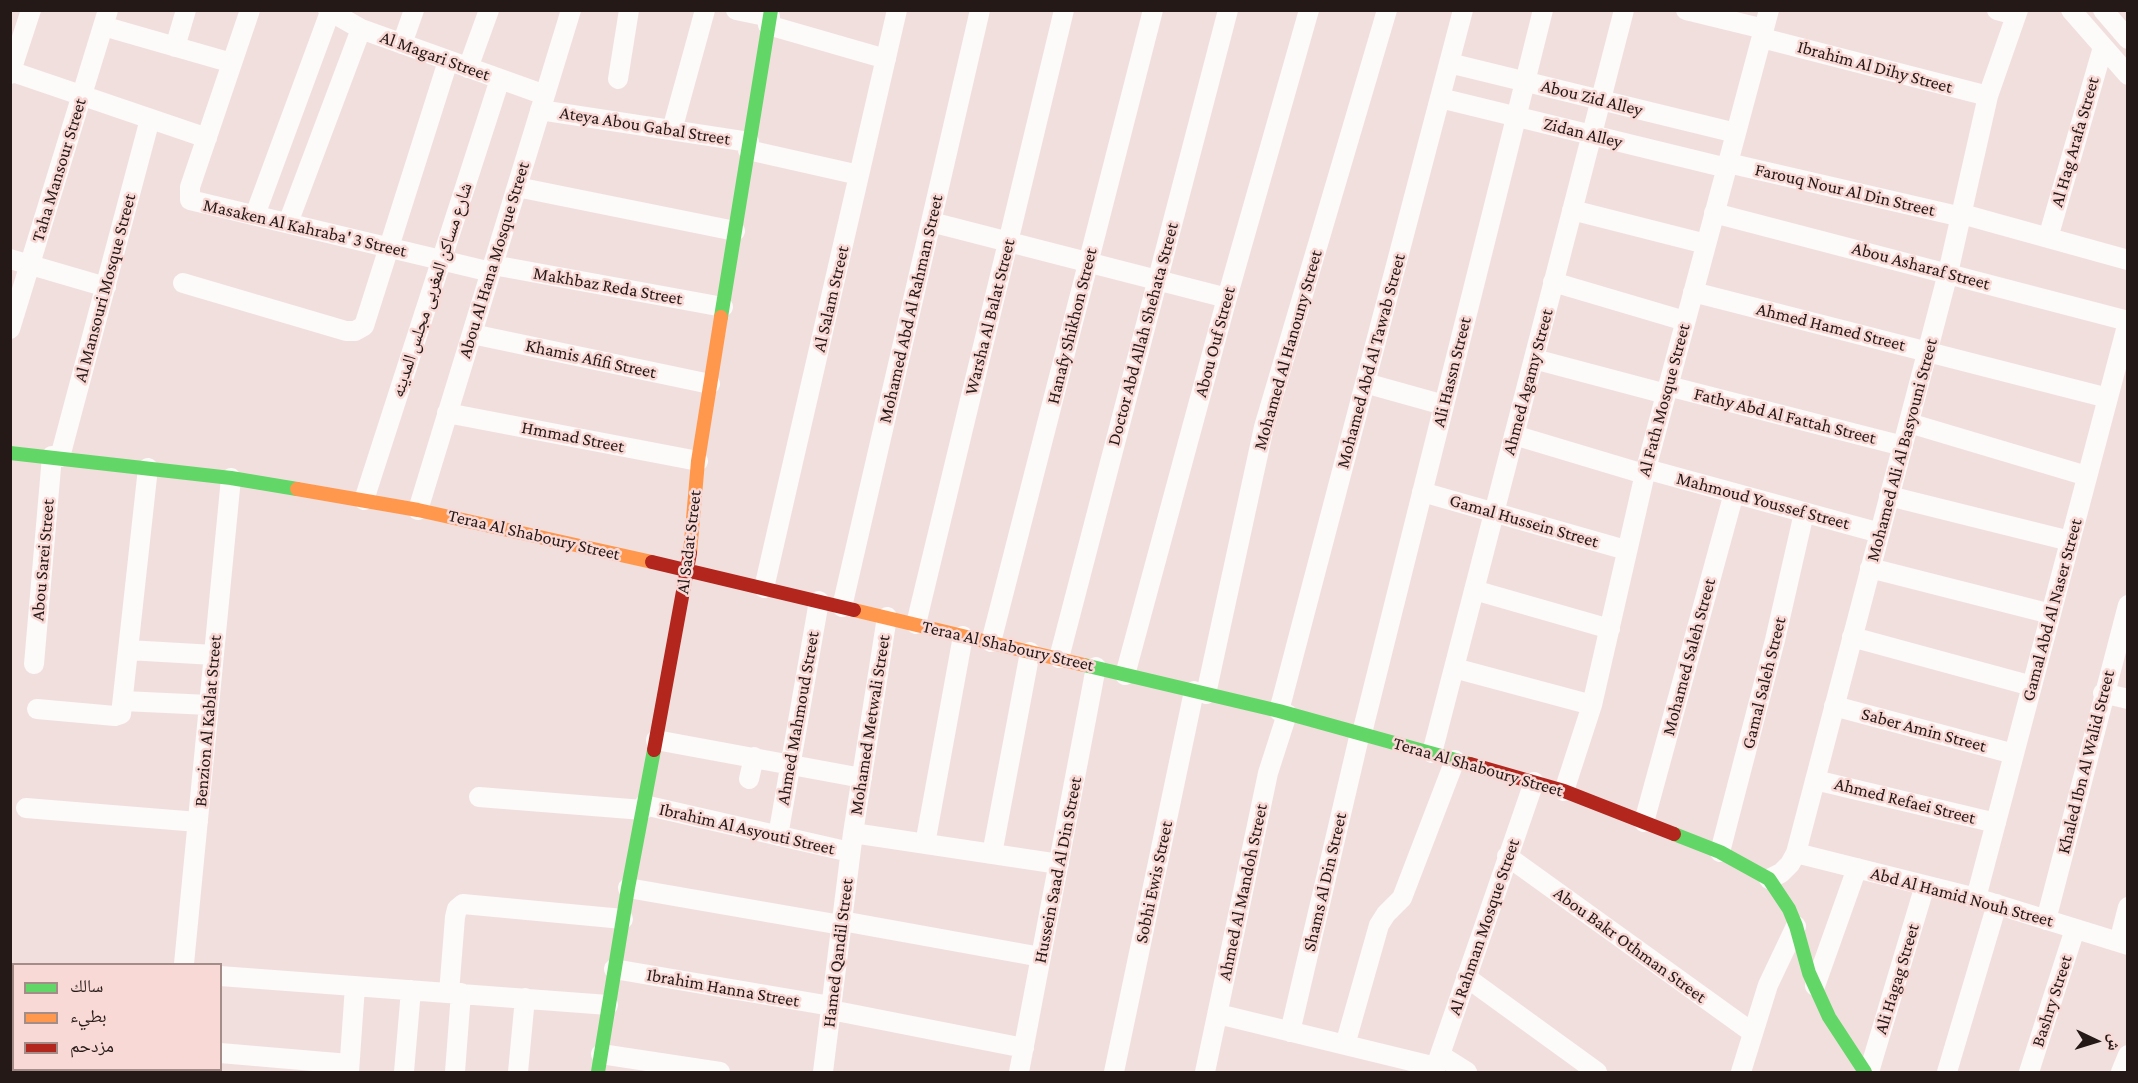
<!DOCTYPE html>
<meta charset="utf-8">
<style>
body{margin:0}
#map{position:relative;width:2138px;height:1083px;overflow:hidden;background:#f1dfdd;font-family:"Crimson Pro","Noto Naskh Arabic",serif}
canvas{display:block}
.frame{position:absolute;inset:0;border:12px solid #241917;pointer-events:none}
.legend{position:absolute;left:12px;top:963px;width:210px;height:108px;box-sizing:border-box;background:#f9d9d5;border:2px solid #a48c89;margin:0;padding:8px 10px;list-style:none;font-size:18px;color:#241917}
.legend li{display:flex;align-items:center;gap:12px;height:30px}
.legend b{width:30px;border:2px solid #a48c89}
.north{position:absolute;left:2066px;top:1011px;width:60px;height:60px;-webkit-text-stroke:4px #f9d9d5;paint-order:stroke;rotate:94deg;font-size:16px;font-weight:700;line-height:24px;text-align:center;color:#241917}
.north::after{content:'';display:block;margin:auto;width:21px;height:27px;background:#241917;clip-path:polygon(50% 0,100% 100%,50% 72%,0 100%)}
</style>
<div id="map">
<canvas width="2138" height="1083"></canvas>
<div class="frame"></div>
<ul class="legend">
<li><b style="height:8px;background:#63d668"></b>سالك</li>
<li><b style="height:8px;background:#ff974d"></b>بطيء</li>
<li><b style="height:8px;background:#b3261e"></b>مزدحم</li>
</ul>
<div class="north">ش</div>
</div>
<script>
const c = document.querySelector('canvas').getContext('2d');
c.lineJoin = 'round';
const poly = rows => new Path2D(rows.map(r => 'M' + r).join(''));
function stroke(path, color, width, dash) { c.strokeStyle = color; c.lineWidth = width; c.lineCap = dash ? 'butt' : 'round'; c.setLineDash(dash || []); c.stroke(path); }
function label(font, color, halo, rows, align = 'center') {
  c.font = font + ' "Crimson Pro","Noto Naskh Arabic",serif'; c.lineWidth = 5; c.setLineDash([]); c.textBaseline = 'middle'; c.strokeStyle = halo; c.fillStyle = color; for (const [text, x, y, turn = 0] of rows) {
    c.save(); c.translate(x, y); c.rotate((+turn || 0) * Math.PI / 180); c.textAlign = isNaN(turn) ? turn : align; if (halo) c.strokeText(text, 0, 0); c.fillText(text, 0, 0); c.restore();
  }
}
stroke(poly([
 [250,10,190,187,190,200,491,272],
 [328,10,361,29,545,95],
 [736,10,770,17],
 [1686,10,1764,29],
 [1997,10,2016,15],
 [2071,10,2128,75],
 [2103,10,2128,39],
 [768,25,886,59],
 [103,26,232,63],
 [1762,38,1988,96],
 [402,44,414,10],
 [175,47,186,10],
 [1449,63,1736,133],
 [468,68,489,10],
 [10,71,207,138],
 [10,74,31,10],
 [618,79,629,10],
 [1440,98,1727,168],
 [540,110,749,142],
 [672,130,705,10],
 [748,150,859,175],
 [1728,163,1962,217],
 [517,187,735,231],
 [1572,210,1706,244],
 [1714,213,2128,321],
 [1962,214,2128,260],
 [255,215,330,12],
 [931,222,1227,298],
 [288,223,361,29],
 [2048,238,2103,47],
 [10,259,106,287],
 [493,265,723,307],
 [1553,282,1685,321],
 [183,283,346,331,355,331,364,326,448,61],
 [1693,292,2108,398],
 [10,329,108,10],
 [472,334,710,384],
 [1534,359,1666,394],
 [1365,383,1444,405],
 [1668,386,1903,446],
 [447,413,698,461],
 [1909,423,2087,476],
 [1514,435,1644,474],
 [60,457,150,119],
 [1646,469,1880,533],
 [1422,492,1626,550],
 [1889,496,2070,541],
 [364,500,500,79],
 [418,510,571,10],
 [1870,568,2051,614],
 [764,588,897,10],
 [1474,590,1610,629],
 [842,607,980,10],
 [916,624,1064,10],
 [1852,637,2032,686],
 [991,642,1153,10],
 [128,650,214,655],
 [1059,658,1228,10],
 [34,664,52,456],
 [1454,668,1592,705],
 [1125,675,1227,298,1309,10],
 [2103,693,2128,699],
 [1206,694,1264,427,1387,10],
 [123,701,209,705],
 [1834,706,2014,754],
 [37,709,115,716,121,714,148,468],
 [1279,711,1463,10],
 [1362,733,1543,10],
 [656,740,862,778],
 [1432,753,1624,10],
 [749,779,754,757],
 [1815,780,1996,823],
 [1564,791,1592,705,1646,469,1769,10],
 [479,797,643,810],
 [644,805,850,852],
 [26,808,198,822],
 [1644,822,1734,493],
 [853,833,1059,864],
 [778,836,819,601],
 [925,844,963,636],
 [1720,852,1775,640,1804,513],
 [1796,853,1976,898,2128,945],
 [992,854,1030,652],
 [1507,856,1753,1033],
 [1769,879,1781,873,1790,864,1796,853,1948,273,1988,96,2018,10],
 [628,888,841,925],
 [1976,898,2128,322],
 [2046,920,2128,605],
 [842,921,1041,957],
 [2119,942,2128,907],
 [184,964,231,478],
 [614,969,831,1006],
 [220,976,608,1005],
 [1466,977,1597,1072],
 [1815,986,1857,868],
 [449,993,455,917,457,909,463,904,623,919],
 [831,1010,1024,1048],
 [1218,1014,1436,1067],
 [1290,1032,1360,733],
 [1345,1045,1379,925,1386,914,1402,898,1455,760],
 [220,1053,349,1064],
 [601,1054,720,1072],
 [1440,1055,1467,1072],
 [174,1072,174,1070],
 [349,1072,355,986],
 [404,1072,411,990],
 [455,1072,461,993],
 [518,1072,525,998],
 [823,1072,853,833,887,617],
 [1019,1072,1096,667],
 [1114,1072,1194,691],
 [1205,1072,1268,773,1287,714],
 [1434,1072,1534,782],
 [1741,1072,1768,985,1796,926],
 [1869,1072,1925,885],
 [1947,1072,1997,904],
 [2029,1072,2075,929],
 [2121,1072,2128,1055]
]), '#fdfafa', 20);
stroke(poly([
 [721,317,771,10],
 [10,453,231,478,297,489],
 [1084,665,1279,711,1470,764],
 [1674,834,1720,852,1769,879,1789,909,1796,926,1809,973,1829,1017,1865,1072],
 [598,1072,628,888,654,750]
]), '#63d668', 14);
stroke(poly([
 [297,489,418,510,652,562],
 [690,553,698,461,721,317],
 [854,610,1084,665]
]), '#ff974d', 14);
stroke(poly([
 [652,562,854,610],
 [654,750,690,553],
 [1470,764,1564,791,1674,834]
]), '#b3261e', 14);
label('18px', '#241917', '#f9d9d5', [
 ["Al Magari Street",435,56,20],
 ["Ibrahim Al Dihy Street",1875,67,15],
 ["Abou Zid Alley",1592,98,14],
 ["Ateya Abou Gabal Street",645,126,9],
 ["Zidan Alley",1583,133,14],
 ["Al Hag Arafa Street",2075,142,-74],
 ["Taha Mansour Street",59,170,-73],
 ["Farouq Nour Al Din Street",1845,190,13],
 ["Masaken Al Kahraba' 3 Street",305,228,13],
 ["Abou Al Hana Mosque Street",494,260,-73],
 ["Abou Asharaf Street",1921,266,15],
 ["Makhbaz Reda Street",608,286,10],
 ["Al Mansouri Mosque Street",105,288,-75],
 ["شارع مساكن المغربى مجلس المدينه",432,290,-72],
 ["Al Salam Street",831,299,-77],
 ["Mohamed Abd Al Rahman Street",911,309,-77],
 ["Warsha Al Balat Street",990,317,-76],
 ["Hanafy Shikhon Street",1072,326,-76],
 ["Ahmed Hamed Street",1831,327,14],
 ["Doctor Abd Allah Shehata Street",1143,334,-75],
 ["Abou Ouf Street",1215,342,-75],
 ["Mohamed Al Hanouny Street",1288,350,-74],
 ["Khamis Afifi Street",591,359,12],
 ["Mohamed Abd Al Tawab Street",1371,361,-75],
 ["Ali Hassn Street",1452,372,-76],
 ["Ahmed Agamy Street",1528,382,-75],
 ["Al Fath Mosque Street",1664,400,-75],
 ["Fathy Abd Al Fattah Street",1785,416,14],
 ["Hmmad Street",573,437,11],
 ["Mohamed Ali Al Basyouni Street",1902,450,-75],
 ["Mahmoud Youssef Street",1763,501,15],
 ["Gamal Hussein Street",1524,521,16],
 ["Teraa Al Shaboury Street",534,535,13],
 ["Al Sadat Street",689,542,-83],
 ["Abou Sarei Street",43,560,-85],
 ["Gamal Abd Al Naser Street",2052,610,-75],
 ["Teraa Al Shaboury Street",1008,646,13],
 ["Mohamed Saleh Street",1689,657,-75],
 ["Gamal Saleh Street",1764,683,-76],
 ["Ahmed Mahmoud Street",798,718,-80],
 ["Benzion Al Kablat Street",208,721,-85],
 ["Mohamed Metwali Street",870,725,-81],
 ["Saber Amin Street",1924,730,15],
 ["Khaled Ibn Al Walid Street",2086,762,-76],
 ["Teraa Al Shaboury Street",1478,767,16],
 ["Ahmed Refaei Street",1905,801,14],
 ["Ibrahim Al Asyouti Street",747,829,13],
 ["Hussein Saad Al Din Street",1058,870,-79],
 ["Sobhi Ewis Street",1154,882,-78],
 ["Shams Al Din Street",1325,882,-77],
 ["Ahmed Al Mandoh Street",1243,892,-78],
 ["Abd Al Hamid Nouh Street",1962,897,15],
 ["Al Rahman Mosque Street",1484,927,-71],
 ["Abou Bakr Othman Street",1630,945,36],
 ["Hamed Qandil Street",838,953,-83],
 ["Ali Hagag Street",1897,979,-73],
 ["Ibrahim Hanna Street",723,988,10],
 ["Bashry Street",2052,1001,-72]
]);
</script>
